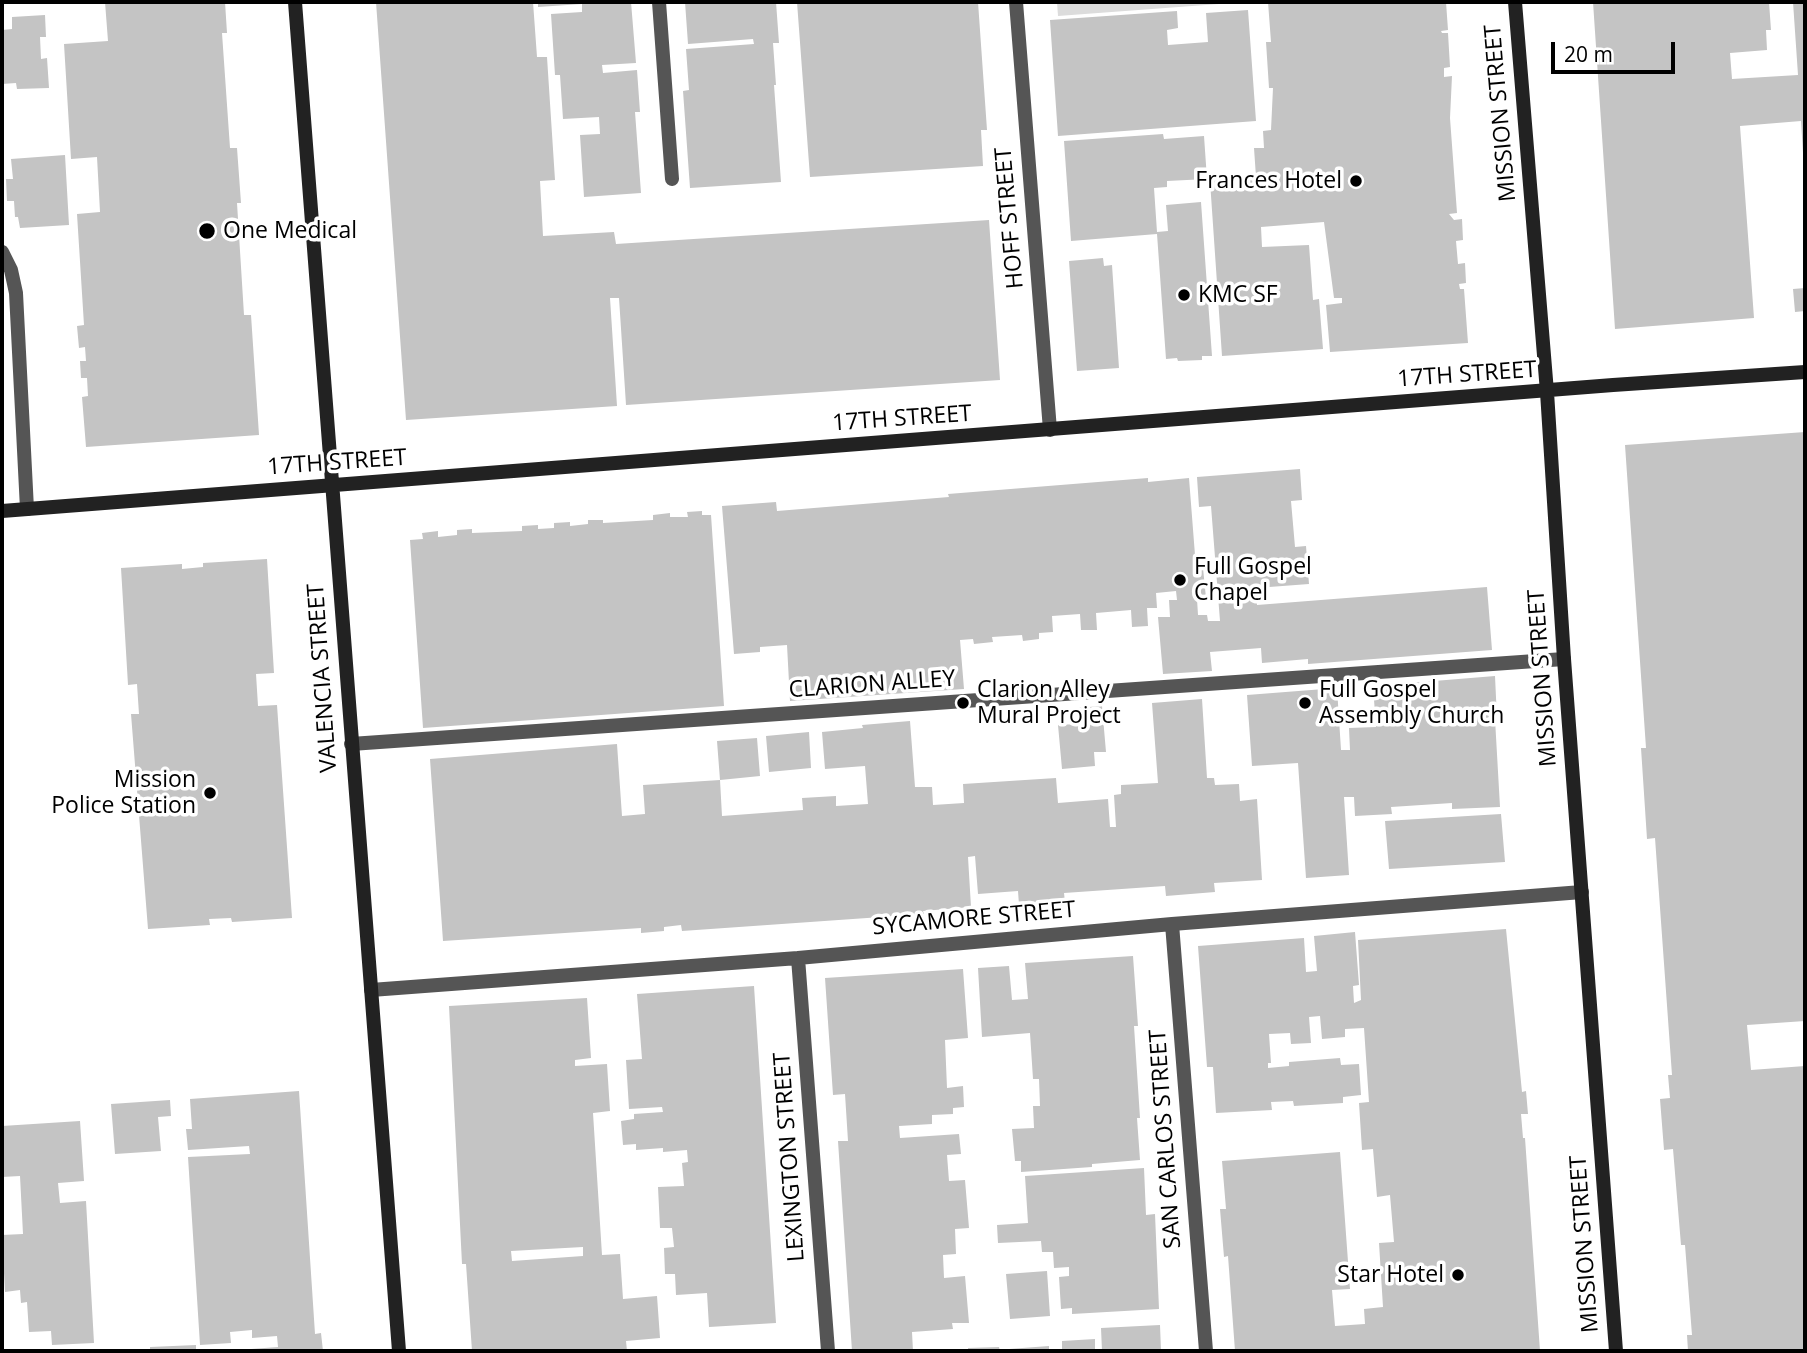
<!DOCTYPE html>
<style>
body{margin:0}
#map{position:relative;width:1807px;height:1353px;overflow:hidden;background:#fff;font-family:"Open Sans",sans-serif}
canvas{display:block}
.frame{position:absolute;inset:0;border:4px solid #000;pointer-events:none}
.scale{position:absolute;left:1551px;top:42px;width:124px;height:32px;box-sizing:border-box;border:4px solid #000;border-top:0;padding-left:9px;font-size:21px;line-height:24px;white-space:nowrap;color:#000;-webkit-text-stroke:5px #fff;paint-order:stroke}
</style>
<div id="map">
<canvas width="1807" height="1353"></canvas>
<div class="frame"></div>
<div class="scale">20 m</div>
</div>
<script>
const c = document.querySelector('canvas').getContext('2d');
c.lineJoin = 'round';
function fill(path, color) { c.fillStyle = color; c.fill(path, 'evenodd'); }
const poly = rows => new Path2D(rows.map(r => 'M' + r).join(''));
function stroke(path, color, width, dash) { c.strokeStyle = color; c.lineWidth = width; c.lineCap = dash ? 'butt' : 'round'; c.setLineDash(dash || []); c.stroke(path); }
function label(font, color, halo, rows, align = 'center') {
  c.font = font + ' "Open Sans",sans-serif'; c.lineWidth = 7; c.setLineDash([]); c.textBaseline = 'middle'; c.strokeStyle = halo; c.fillStyle = color; for (const [text, x, y, turn = 0] of rows) {
    c.save(); c.translate(x, y); c.rotate((+turn || 0) * Math.PI / 180); c.textAlign = isNaN(turn) ? turn : align; if (halo) c.strokeText(text, 0, 0); c.fillText(text, 0, 0); c.restore();
  }
}
fill(poly([
 [1057,2,1219,2,1219,4,1058,16]
]), '#dcdcdc');
fill(poly([
 [105,2,225,2,227,33,222,33,230,148,237,148,241,203,237,203,244,315,251,315,259,435,86,447,82,397,88,396,87,378,81,378,80,361,86,361,85,347,79,348,77,326,84,325,77,214,100,212,97,157,71,159,64,44,108,41],
 [376,2,533,2,537,57,547,57,555,180,540,181,543,236,614,232,616,244,989,220,1000,380,626,405,619,298,610,298,617,406,406,420],
 [538,2,631,2,636,63,602,65,603,73,637,70,640,112,635,112,641,193,584,197,580,135,600,134,599,117,563,119,560,75,555,75,551,14,582,12,582,4,538,7],
 [685,2,776,2,779,43,773,43,776,85,774,85,781,182,690,188,683,91,689,90,686,49,754,44,753,39,688,44],
 [797,2,978,2,987,130,981,130,983,166,810,177],
 [1268,2,1446,2,1448,30,1441,31,1442,33,1448,33,1450,67,1444,68,1444,77,1452,76,1450,118,1457,213,1449,214,1454,220,1462,219,1463,240,1456,241,1458,264,1465,263,1466,283,1459,284,1460,289,1464,289,1468,343,1330,352,1326,305,1342,303,1342,298,1334,298,1324,222,1261,227,1262,247,1309,245,1313,300,1319,299,1323,349,1222,356,1210,181,1256,177,1254,148,1264,148,1263,131,1271,130,1273,88,1269,88,1266,42,1271,42],
 [1593,2,1769,2,1771,30,1766,30,1767,50,1730,53,1732,79,1798,75,1793,2,1805,2,1805,153,1803,153,1801,121,1740,126,1754,318,1615,329],
 [1248,10,1256,121,1058,136,1050,20,1177,11,1178,28,1167,30,1168,45,1208,42,1206,13],
 [45,15,46,37,40,37,41,59,47,58,49,88,17,89,16,83,2,84,2,30,12,29,12,17],
 [1163,134,1164,139,1204,136,1207,179,1167,181,1167,187,1154,188,1157,232,1168,231,1166,205,1201,202,1212,356,1202,356,1202,360,1178,361,1177,358,1166,359,1157,234,1071,241,1064,141],
 [65,155,69,225,20,228,18,217,15,217,14,201,7,201,6,179,13,179,11,159],
 [1103,258,1104,266,1112,265,1119,368,1077,371,1069,261],
 [1805,288,1805,311,1795,312,1793,289],
 [1805,432,1805,1021,1747,1025,1751,1070,1805,1066,1805,1351,1688,1351,1687,1335,1692,1335,1685,1245,1681,1245,1673,1149,1664,1150,1660,1099,1670,1098,1668,1075,1672,1075,1655,838,1647,839,1641,748,1646,748,1625,445],
 [1300,469,1302,500,1291,501,1295,547,1306,546,1309,584,1256,588,1257,605,1487,587,1492,650,1308,664,1308,659,1262,663,1261,648,1210,652,1212,671,1163,674,1158,617,1170,617,1169,600,1177,600,1176,591,1156,593,1157,608,1147,608,1148,626,1132,627,1131,610,1096,613,1097,630,1081,630,1080,614,1052,616,1053,632,1039,633,1039,639,1023,641,1022,635,992,637,993,642,974,644,973,639,960,640,964,689,790,701,787,645,760,647,760,652,734,654,722,506,776,502,777,511,949,497,948,494,1148,478,1148,482,1189,478,1196,568,1203,568,1206,598,1197,599,1198,615,1207,615,1208,621,1220,621,1211,506,1199,507,1197,477],
 [702,511,702,515,711,515,724,706,423,728,410,540,423,539,422,533,438,531,438,537,457,535,457,530,472,529,472,533,522,531,522,526,538,525,538,529,554,528,554,523,570,522,570,526,588,524,588,520,603,520,603,523,653,520,653,515,670,513,670,517,688,517,687,512],
 [267,559,274,673,256,674,258,706,277,705,292,918,232,922,231,918,209,919,210,925,148,929,131,714,139,714,137,684,128,685,121,568,182,564,182,569,203,567,203,563],
 [1495,676,1497,719,1495,719,1500,807,1452,809,1452,803,1391,807,1392,814,1355,816,1354,797,1344,797,1349,875,1306,878,1298,763,1252,766,1247,695,1337,688,1341,750,1350,750,1349,728,1376,727,1373,686],
 [1202,699,1207,778,1214,778,1215,785,1239,784,1240,801,1257,799,1262,880,1214,883,1215,892,1166,896,1165,886,1064,893,1065,902,1019,905,1018,891,978,894,975,856,968,857,971,907,923,911,924,914,682,931,681,925,664,927,664,931,641,933,641,928,443,941,430,759,617,744,622,816,645,814,643,785,720,780,722,816,803,810,802,798,836,796,836,806,868,804,865,766,825,769,822,732,863,728,862,725,910,721,915,787,932,787,933,805,964,803,963,784,1056,778,1058,803,1108,799,1110,827,1116,827,1114,795,1121,794,1121,785,1158,783,1152,703],
 [1102,706,1106,752,1094,752,1095,766,1062,769,1058,725,1077,724,1076,708],
 [809,732,811,768,769,772,766,736],
 [757,738,760,776,720,780,717,741],
 [1501,814,1505,862,1389,869,1385,821],
 [1506,929,1522,1092,1526,1091,1528,1114,1521,1114,1523,1138,1525,1138,1540,1351,1235,1351,1228,1256,1224,1257,1220,1209,1226,1209,1222,1161,1340,1152,1350,1289,1332,1290,1335,1326,1365,1324,1364,1309,1383,1307,1379,1243,1394,1242,1390,1195,1377,1197,1373,1149,1362,1150,1359,1103,1369,1102,1364,1028,1345,1029,1345,1037,1322,1039,1320,1016,1309,1017,1311,1043,1291,1044,1290,1033,1269,1034,1271,1063,1268,1063,1268,1068,1289,1066,1289,1062,1340,1058,1341,1065,1359,1064,1361,1095,1343,1097,1343,1103,1294,1106,1293,1101,1271,1102,1272,1110,1216,1113,1213,1067,1207,1067,1198,946,1304,938,1306,972,1317,971,1314,936,1355,932,1359,985,1353,986,1354,1003,1361,1000,1358,940],
 [1133,956,1138,1026,1134,1026,1140,1118,1137,1118,1140,1160,1092,1164,1092,1167,1021,1172,1021,1161,1015,1161,1012,1129,1034,1128,1033,1106,1040,1106,1039,1079,1033,1079,1030,1033,982,1037,978,968,1009,966,1012,1000,1028,999,1025,963],
 [963,969,968,1038,945,1040,947,1088,963,1086,964,1107,953,1108,953,1114,932,1115,932,1124,899,1126,900,1138,959,1134,961,1154,947,1155,949,1181,965,1180,969,1228,955,1229,956,1254,943,1255,944,1278,965,1276,969,1323,952,1323,953,1329,912,1332,913,1351,852,1351,838,1141,848,1141,845,1094,833,1095,825,978],
 [754,986,776,1323,709,1327,707,1293,676,1295,675,1274,665,1274,664,1248,674,1247,672,1228,660,1228,658,1187,684,1186,682,1163,688,1162,687,1150,663,1152,663,1148,636,1150,636,1144,623,1145,621,1121,634,1119,634,1114,663,1112,662,1107,629,1109,626,1060,642,1059,637,994],
 [587,998,591,1058,575,1060,575,1066,607,1064,610,1111,593,1113,602,1255,620,1254,623,1299,657,1296,660,1338,626,1341,627,1351,472,1351,466,1264,462,1264,449,1006],
 [583,1247,583,1256,512,1261,511,1251],
 [299,1091,315,1334,321,1333,323,1351,251,1351,251,1349,278,1347,277,1336,252,1338,252,1330,230,1332,231,1343,200,1345,188,1157,250,1154,249,1146,188,1150,186,1129,192,1129,190,1099],
 [170,1100,171,1116,158,1117,161,1151,115,1154,111,1104],
 [80,1121,84,1181,58,1183,60,1203,86,1201,94,1343,52,1345,51,1331,29,1332,27,1302,21,1303,20,1290,5,1292,2,1235,23,1234,20,1176,2,1177,2,1126],
 [1144,1168,1146,1215,1155,1214,1159,1309,1072,1314,1072,1308,1061,1309,1059,1277,1069,1276,1069,1267,1054,1268,1053,1252,1042,1252,1041,1241,998,1243,997,1225,1028,1223,1025,1176],
 [1047,1271,1050,1316,1010,1319,1006,1274],
 [1160,1325,1161,1351,1102,1351,1101,1328],
 [1095,1339,1095,1351,1062,1351,1062,1341],
 [196,1345,196,1351,150,1351,150,1347],
 [1049,1346,1049,1351,1009,1351,1009,1349],
 [999,1347,1000,1351,968,1351,968,1348]
]), '#c4c4c4');
stroke(poly([
 [659,2,672,179],
 [2,252,11,270,16,293,27,509],
 [351,744,1564,659]
]), '#555', 14);
stroke(poly([
 [1016,2,1050,430],
 [1172,924,1206,1351],
 [798,958,828,1351],
 [371,990,798,958,1172,924,1582,892]
]), '#555', 14);
stroke(poly([
 [295,2,399,1351],
 [1515,2,1547,392,1564,659,1616,1351],
 [2,511,1613,385,1805,372]
]), '#222', 14);
for (const [x, y, r, color] of [
 [1356,181,7,"#000"],
 [207,231,9,"#000"],
 [1184,295,7,"#000"],
 [1180,580,7,"#000"],
 [963,703,7,"#000"],
 [1305,703,7,"#000"],
 [210,793,7,"#000"],
 [1458,1275,7,"#000"]
]) { const dot = new Path2D(); dot.arc(x, y, r, 0, 2 * Math.PI); c.fillStyle = color; c.fill(dot); stroke(dot, '#fff', 2.5); }
label('23px', '#000', '#fff', [
 ["MISSION STREET",1501,113,-95],
 ["HOFF STREET",1010,218,-95],
 ["17TH STREET",1467,375,-4],
 ["17TH STREET",902,419,-4],
 ["17TH STREET",337,463,-4],
 ["VALENCIA STREET",323,678,-94],
 ["MISSION STREET",1543,678,-94],
 ["CLARION ALLEY",872,685,-4],
 ["SYCAMORE STREET",974,919,-5],
 ["SAN CARLOS STREET",1166,1139,-94],
 ["LEXINGTON STREET",790,1157,-94],
 ["MISSION STREET",1585,1244,-94]
]);
label('23px', '#000', '#fff', [
 ["Frances Hotel",1342,181,"right"],
 ["One Medical",223,231],
 ["KMC SF",1198,295],
 ["Full Gospel",1194,567],
 ["Chapel",1194,593],
 ["Clarion Alley",977,690],
 ["Mural Project",977,716],
 ["Full Gospel",1319,690],
 ["Assembly Church",1319,716],
 ["Mission",196,780,"right"],
 ["Police Station",196,806,"right"],
 ["Star Hotel",1444,1275,"right"]
], 'left');
</script>
